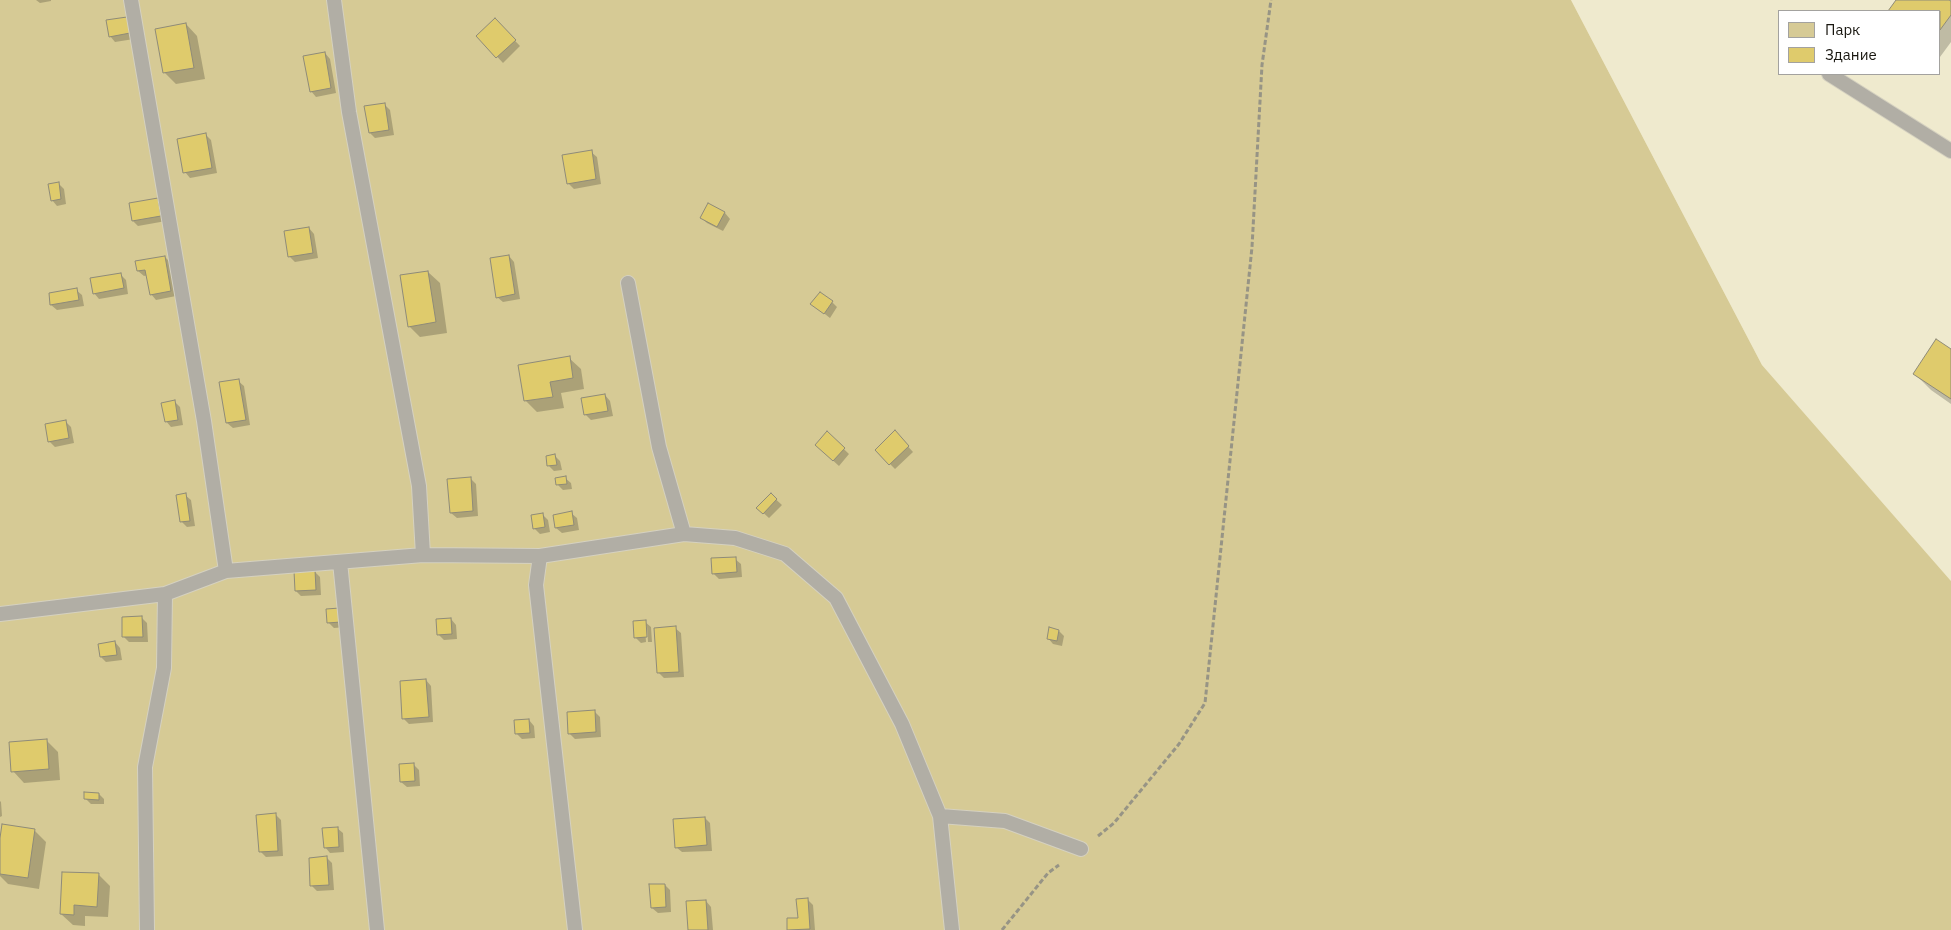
<!DOCTYPE html>
<meta charset="utf-8">
<style>
body{margin:0}
#map{position:relative;width:1951px;height:930px;overflow:hidden;background:#f9f5e1;font-family:"IBM Plex Sans",sans-serif}
canvas{display:block}
.legend{position:absolute;left:1778px;top:10px;width:162px;height:65px;box-sizing:border-box;background:#fff;border:1px solid #a3a29f;margin:0;padding:6px 9px;list-style:none;font-size:15px;color:#191710}
.legend li{display:flex;align-items:center;gap:10px;height:25px}
.legend b{width:25px;border:1px solid #a3a29f}
</style>
<div id="map">
<canvas width="1951" height="930"></canvas>
<ul class="legend">
<li><b style="height:14px;background:#d6ca95"></b>Парк</li>
<li><b style="height:14px;background:#dfcb6c"></b>Здание</li>
</ul>
</div>
<script>
const c = document.querySelector('canvas').getContext('2d');
c.lineJoin = 'round';
function fill(path, color) { c.fillStyle = color; c.fill(path, 'evenodd'); }
const poly = rows => new Path2D(rows.map(r => 'M' + r).join(''));
function stroke(path, color, width, dash) { c.strokeStyle = color; c.lineWidth = width; c.lineCap = dash ? 'butt' : 'round'; c.setLineDash(dash || []); c.stroke(path); }
fill(poly([
 [1571,0,1951,0,1951,581,1762,365],
 [1780,11,1940,11,1940,74,1780,74]
]), '#efeace');
fill(poly([
 [0,0,1571,0,1762,365,1951,581,1951,930,0,930]
]), '#d6ca95');
fill(poly([
 [36,0,51,0,51,1,40,3],
 [1898,0,1947,0,1951,3,1951,42,1940,57,1940,11,1890,11],
 [126,18,134,39,115,42,110,36],
 [495,20,520,46,503,63,478,36],
 [186,24,197,36,205,79,176,84,164,72],
 [325,53,330,59,336,93,316,97,311,91],
 [384,104,390,110,394,135,375,138,370,133],
 [206,135,211,140,217,173,190,178,185,172],
 [591,152,597,157,601,184,574,189,568,183],
 [58,183,64,189,66,204,57,206,52,200],
 [158,199,163,205,166,221,138,226,133,221],
 [708,205,725,213,730,219,723,231,707,223,702,218],
 [309,228,314,234,318,258,295,262,290,257,285,232],
 [509,256,514,262,520,299,503,302,497,297],
 [165,257,170,262,176,296,156,300,151,294,148,275,144,276,138,271],
 [428,272,440,283,447,333,420,337,409,326],
 [120,274,126,280,128,294,99,299,94,293],
 [76,290,82,295,84,306,57,310,51,305],
 [832,302,837,307,830,318,812,304],
 [1951,351,1951,404,1931,390,1915,374],
 [569,358,581,369,584,389,561,393,564,408,537,412,525,400],
 [238,381,244,386,250,425,233,428,227,423],
 [605,395,610,401,613,416,591,420,585,414],
 [175,402,180,407,183,425,171,427,166,421],
 [65,421,71,427,74,443,55,447,49,441],
 [895,432,913,452,895,469,876,450],
 [827,433,849,454,839,466,816,445],
 [555,456,560,461,562,470,554,471,549,466],
 [470,478,476,484,478,516,457,518,451,513],
 [565,478,571,483,572,489,563,490,558,485],
 [185,495,191,500,195,526,187,527,182,522],
 [771,495,782,505,769,518,758,508],
 [571,513,577,518,579,530,562,533,556,528],
 [543,515,548,520,550,532,540,534,534,528],
 [735,559,741,564,742,577,719,579,713,573],
 [314,571,320,577,321,595,301,596,296,591],
 [327,610,346,627,334,628,328,622],
 [142,618,147,623,148,642,129,642,124,637],
 [451,619,456,625,457,639,444,640,438,634],
 [645,622,651,627,652,642,648,642,647,626,645,626,646,642,641,643,635,637],
 [675,628,681,633,684,677,664,678,658,672],
 [1059,631,1064,636,1062,646,1053,644,1048,638],
 [115,642,120,648,122,660,106,662,101,657],
 [426,680,431,686,433,722,409,724,404,719],
 [594,711,600,717,601,737,575,739,569,733],
 [529,720,534,726,535,738,522,739,516,733],
 [47,741,58,752,60,780,24,783,13,771],
 [413,764,419,770,420,786,407,787,401,782],
 [99,794,104,799,104,804,91,804,85,798],
 [0,801,1,802,2,816,0,817],
 [276,815,281,820,283,856,266,857,260,851],
 [705,818,710,823,712,851,682,852,676,847],
 [337,828,343,833,344,852,330,853,325,847],
 [35,831,46,842,39,889,8,884,0,876,0,846],
 [327,858,332,863,334,890,317,891,312,886],
 [99,875,110,886,108,917,85,916,85,926,73,925,61,914],
 [665,885,670,890,671,912,658,913,652,908],
 [808,900,813,905,815,930,789,930,799,919],
 [706,901,711,907,713,930,689,930]
]), '#0003');
const building = poly([
 [1896,0,1949,0,1951,1,1951,15,1940,30,1940,11,1888,11,1896,0],
 [127,17,130,33,109,37,106,20,127,17],
 [495,18,516,40,496,58,476,36,495,18],
 [186,23,194,68,163,73,155,29,186,23],
 [325,52,331,88,310,92,303,56,325,52],
 [385,103,389,130,369,133,364,106,385,103],
 [206,133,212,168,183,173,177,139,206,133],
 [592,150,596,179,567,184,562,155,592,150],
 [59,182,61,199,51,201,48,184,59,182],
 [158,198,161,216,132,221,129,203,158,198],
 [708,203,725,212,717,227,700,218,708,203],
 [309,227,313,253,288,257,284,231,309,227],
 [509,255,515,294,496,298,490,258,509,255],
 [165,256,171,291,150,295,145,270,137,271,135,261,165,256],
 [428,271,436,322,408,327,400,275,428,271],
 [121,273,124,288,93,294,90,278,121,273],
 [77,288,79,300,50,305,49,293,77,288],
 [820,292,833,301,824,314,810,304,820,292],
 [1936,339,1951,349,1951,399,1913,374,1936,339],
 [570,356,573,378,550,382,553,397,524,401,518,365,570,356],
 [239,379,246,420,226,423,219,382,239,379],
 [605,394,608,411,584,415,581,398,605,394],
 [175,400,178,420,165,422,161,403,175,400],
 [66,420,69,438,48,442,45,424,66,420],
 [895,430,909,446,889,465,875,450,895,430],
 [827,431,845,448,833,461,815,445,827,431],
 [555,454,557,465,547,466,546,456,555,454],
 [566,476,567,484,556,485,555,478,566,476],
 [471,477,473,511,450,513,447,479,471,477],
 [186,493,190,521,180,522,176,495,186,493],
 [771,493,777,499,763,514,756,508,771,493],
 [572,511,574,525,555,528,553,515,572,511],
 [543,513,545,527,533,529,531,515,543,513],
 [736,557,737,572,712,574,711,558,736,557],
 [315,570,316,590,295,591,294,571,315,570],
 [340,608,341,622,327,623,326,609,340,608],
 [142,616,143,637,122,637,122,617,142,616],
 [451,618,452,634,437,635,436,619,451,618],
 [646,620,647,637,634,638,633,621,646,620],
 [676,626,679,672,657,673,654,628,676,626],
 [1049,627,1059,630,1057,641,1047,639,1049,627],
 [115,641,117,655,100,657,98,644,115,641],
 [426,679,429,717,402,719,400,681,426,679],
 [595,710,596,732,568,734,567,712,595,710],
 [529,719,530,733,515,734,514,720,529,719],
 [47,739,49,769,11,772,9,742,47,739],
 [414,763,415,781,400,782,399,764,414,763],
 [84,792,99,793,99,800,84,799,84,792],
 [276,813,278,851,259,852,256,815,276,813],
 [705,817,707,845,675,848,673,819,705,817],
 [2,824,35,829,28,878,0,874,0,838,2,824],
 [338,827,339,847,324,848,322,828,338,827],
 [327,856,329,885,310,886,309,858,327,856],
 [62,872,99,873,97,907,74,905,74,915,60,914,62,872],
 [649,884,665,884,666,907,651,908,649,884],
 [808,898,810,929,787,930,787,918,798,918,796,899,808,898],
 [706,900,708,930,688,930,686,901,706,900]
]);
fill(building, '#dfcb6c');
stroke(building, '#8f8b79', 1);
const service = poly([
 [131,0,204,421,226,571],
 [334,0,349,112,419,486,423,555],
 [1829,74,1951,151],
 [628,283,659,447,684,534],
 [540,556,536,585,575,930],
 [340,562,377,930],
 [0,614,165,594,226,571,423,555,540,556,684,534,735,538,785,554,836,598,902,724,940,816,952,930],
 [940,816,1005,821,1081,849],
 [147,930,145,767,164,668,165,594]
]);
stroke(service, '#d5d1c0', 16);
stroke(poly([
 [1098,836,1114,823,1179,744,1205,703,1252,247,1262,65,1271,0],
 [1002,930,1048,873,1059,865]
]), '#979485', 3, [5, 2.5]);
stroke(service, '#b1aea5', 14);
</script>
